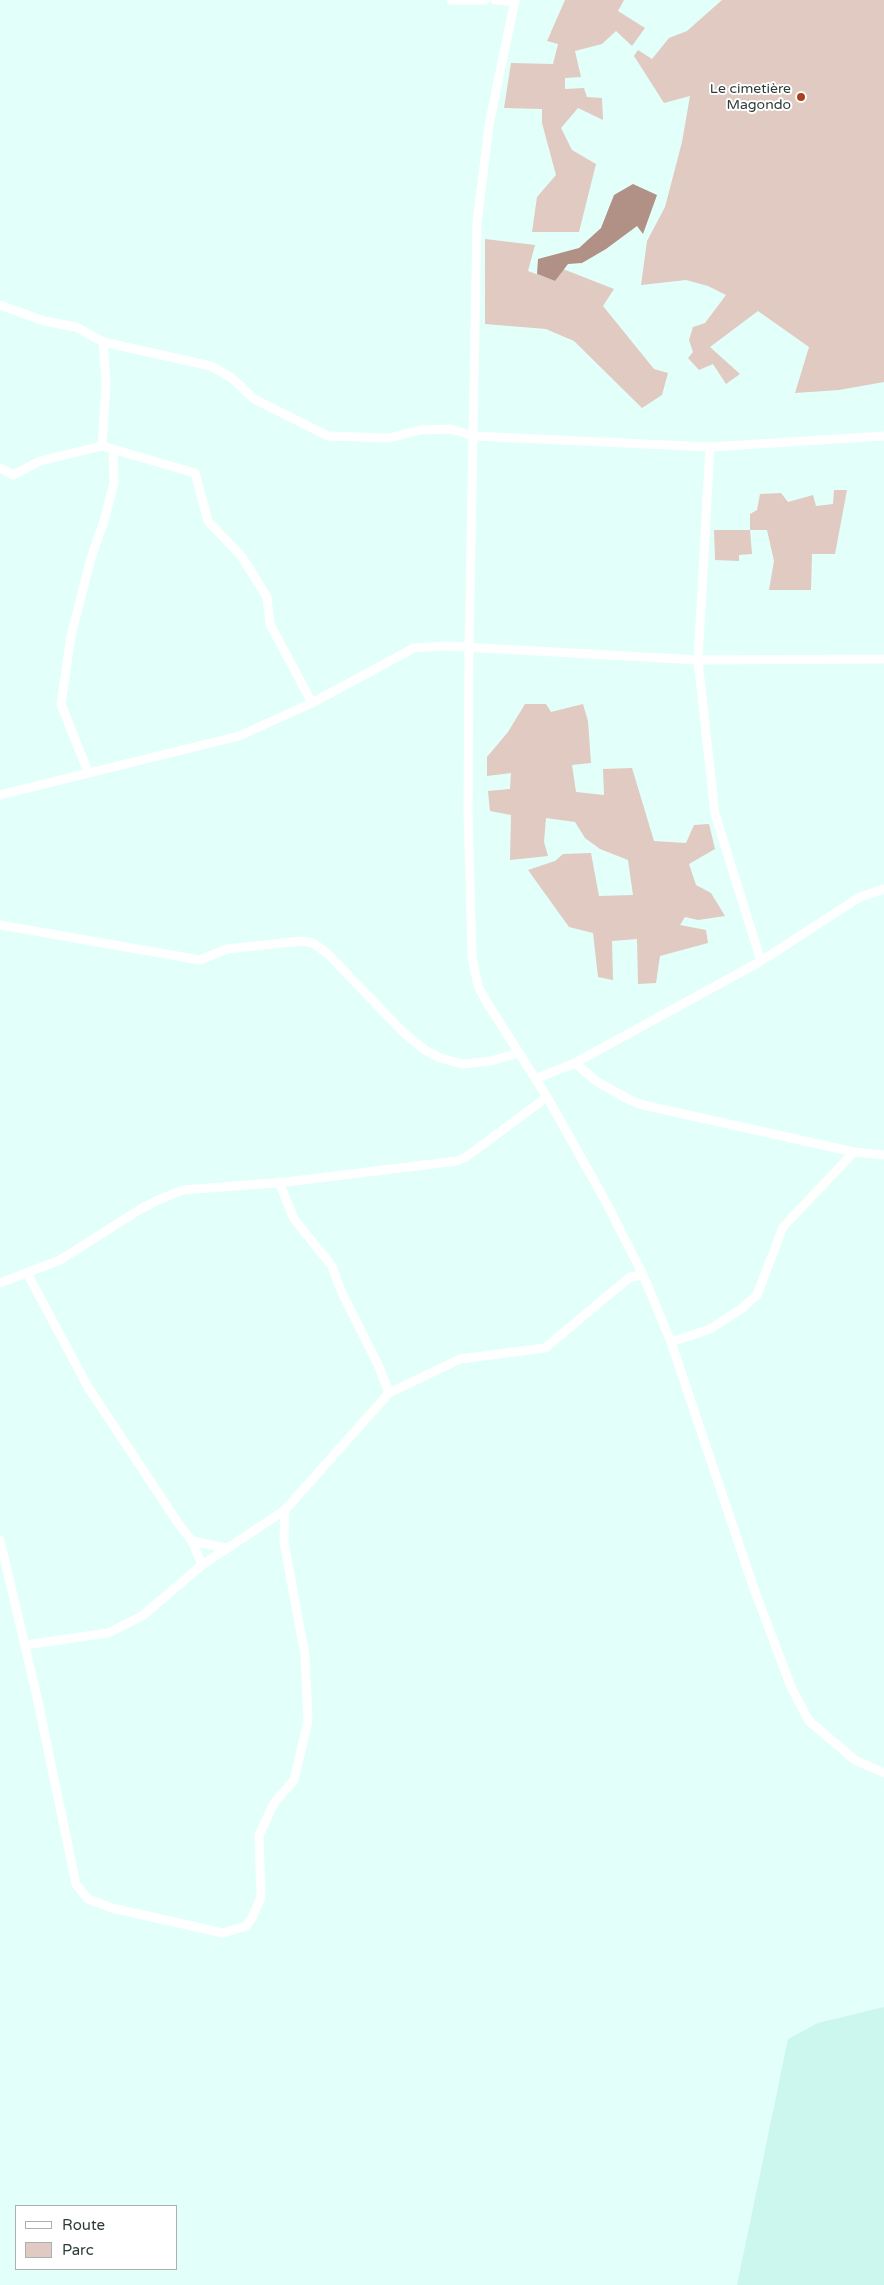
<!DOCTYPE html>
<meta charset="utf-8">
<style>
body{margin:0}
#map{position:relative;width:884px;height:2285px;overflow:hidden;background:#e3fff9;font-family:"Varela Round",sans-serif}
canvas{display:block}
.legend{position:absolute;left:15px;top:2205px;width:162px;height:65px;box-sizing:border-box;background:#fff;border:1px solid #abb1b0;margin:0;padding:6px 9px;list-style:none;font-size:15px;color:#2e3c39}
.legend li{display:flex;align-items:center;gap:10px;height:25px}
.legend b{width:25px;border:1px solid #abb1b0}
</style>
<div id="map">
<canvas width="884" height="2285"></canvas>
<ul class="legend">
<li><b style="height:6px;background:#fff"></b>Route</li>
<li><b style="height:14px;background:#e0cac2"></b>Parc</li>
</ul>
</div>
<script>
const c = document.querySelector('canvas').getContext('2d');
c.lineJoin = 'round';
function fill(path, color) { c.fillStyle = color; c.fill(path, 'evenodd'); }
const poly = rows => new Path2D(rows.map(r => 'M' + r).join(''));
function stroke(path, color, width, dash) { c.strokeStyle = color; c.lineWidth = width; c.lineCap = dash ? 'butt' : 'round'; c.setLineDash(dash || []); c.stroke(path); }
function label(font, color, halo, rows, align = 'center') {
  c.font = font + ' "Varela Round",sans-serif'; c.lineWidth = 4; c.setLineDash([]); c.textBaseline = 'middle'; c.strokeStyle = halo; c.fillStyle = color; for (const [text, x, y, turn = 0] of rows) {
    c.save(); c.translate(x, y); c.rotate((+turn || 0) * Math.PI / 180); c.textAlign = isNaN(turn) ? turn : align; if (halo) c.strokeText(text, 0, 0); c.fillText(text, 0, 0); c.restore();
  }
}
fill(poly([
 [884,2007,884,2285,737,2285,788,2039,818,2023]
]), '#cbf7ef');
fill(poly([
 [565,0,624,0,618,11,645,28,632,46,616,31,602,44,575,51,581,77,565,78,565,89,584,88,587,97,602,98,603,120,578,108,561,128,572,150,596,164,579,232,532,232,537,197,556,175,542,123,542,109,504,108,511,63,553,64,558,44,547,41],
 [722,0,884,0,884,382,839,390,795,393,809,347,758,311,710,347,740,374,726,384,713,364,699,370,688,358,693,352,689,340,693,327,705,323,726,295,708,286,686,280,641,285,647,241,665,207,682,142,690,96,664,103,634,56,638,50,652,59,669,38,687,31],
 [485,239,535,245,528,271,555,281,563,269,614,289,603,306,654,369,668,373,662,395,642,408,574,341,546,329,485,324],
 [834,490,847,490,835,554,812,554,811,590,769,590,774,561,767,530,750,530,752,554,739,555,739,561,715,560,714,530,750,530,750,514,757,510,760,494,781,493,788,502,813,495,816,506,833,504],
 [525,704,546,704,551,712,583,704,588,721,591,763,572,765,576,792,604,795,603,769,632,768,654,841,686,843,694,825,709,824,715,849,689,864,696,885,711,893,725,916,698,920,685,917,680,925,706,930,708,943,660,956,656,983,638,984,637,939,612,941,613,980,598,977,593,933,569,927,528,870,555,861,563,854,591,853,599,896,633,895,628,860,600,849,585,838,575,822,546,818,544,842,548,856,510,860,511,815,490,811,488,791,510,789,511,773,487,776,487,757,508,732]
]), '#e0cac2');
fill(poly([
 [633,184,657,195,643,234,637,226,606,249,582,263,568,264,555,281,537,274,538,259,579,248,601,228,614,195]
]), '#b19085');
stroke(poly([
 [451,0,485,0],
 [495,0,515,2],
 [515,0,489,125,477,223,469,648,468,810,472,957,478,986,486,1001,547,1097,606,1202,643,1275,671,1342,753,1586,791,1687,809,1721,855,1760,884,1773],
 [0,305,44,321,76,327,103,342,211,366,232,378,254,399,328,436,389,438,420,430,451,429,474,436,710,447,884,436],
 [102,446,106,383,103,342],
 [710,447,698,660,715,814,761,961],
 [0,468,13,475,40,461,102,446,195,473,208,521,242,557,267,597,270,624,312,703],
 [88,772,61,704,71,636,91,558,104,521,114,483,113,451],
 [0,795,239,736,312,703,414,648,445,646,698,660,884,659],
 [0,925,200,960,227,949,302,941,313,943,327,953,403,1032,425,1050,440,1058,463,1064,491,1061,518,1053],
 [575,1063,596,1081,630,1100,643,1105,854,1152,884,1155],
 [535,1079,575,1063,761,961,860,897,884,889],
 [279,1182,294,1219,332,1266,341,1291,379,1367,389,1393],
 [27,1273,88,1387,178,1523,192,1541,202,1565],
 [0,1283,60,1260,139,1210,158,1200,183,1190,286,1182,457,1161,466,1157,547,1097],
 [671,1342,710,1329,741,1309,757,1295,783,1227,854,1152],
 [0,1540,37,1697,76,1884,88,1899,112,1908,223,1933,246,1926,252,1918,261,1897,259,1835,274,1803,294,1780,308,1721,305,1655,284,1542,285,1510,389,1393,460,1359,545,1348,630,1277,643,1275],
 [192,1541,226,1548],
 [25,1645,108,1633,142,1616,202,1565,285,1510]
]), '#fff', 9);
for (const [x, y, r, color] of [
 [801,97,5,"#a8411c"]
]) { const dot = new Path2D(); dot.arc(x, y, r, 0, 2 * Math.PI); c.fillStyle = color; c.fill(dot); stroke(dot, '#fff', 2); }
label('14px', '#2e3c39', '#fff', [
 ["Le cimetière",791,89],
 ["Magondo",791,105]
], 'right');
</script>
